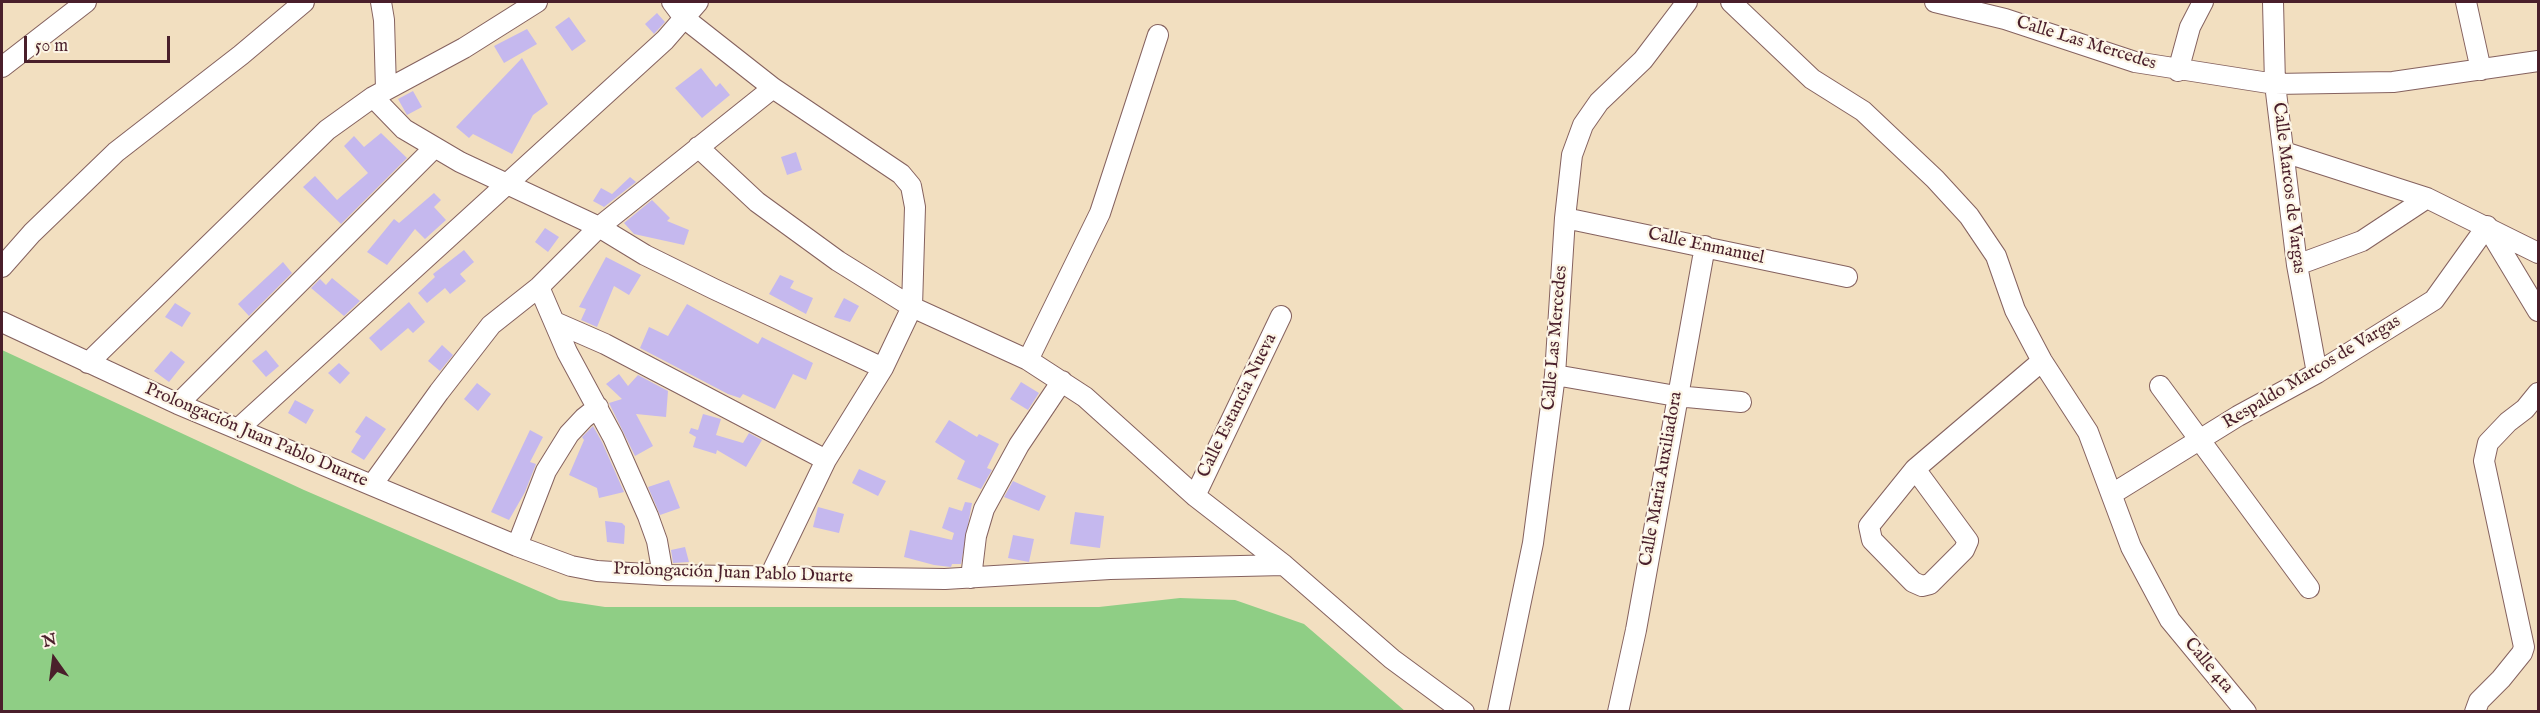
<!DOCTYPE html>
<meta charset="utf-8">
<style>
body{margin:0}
#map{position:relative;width:2540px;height:713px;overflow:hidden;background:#f2dfc0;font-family:"IM FELL English",serif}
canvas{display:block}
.frame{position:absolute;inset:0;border:3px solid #4a1f2b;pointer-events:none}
.north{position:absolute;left:24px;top:629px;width:60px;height:60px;-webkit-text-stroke:4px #fcf5e5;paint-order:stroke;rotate:346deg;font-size:16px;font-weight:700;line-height:24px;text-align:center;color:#4a1f2b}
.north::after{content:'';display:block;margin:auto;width:21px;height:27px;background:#4a1f2b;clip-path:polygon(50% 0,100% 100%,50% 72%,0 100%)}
.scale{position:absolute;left:24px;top:36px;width:146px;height:27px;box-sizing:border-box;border:3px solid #4a1f2b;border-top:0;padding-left:8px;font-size:18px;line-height:21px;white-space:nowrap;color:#4a1f2b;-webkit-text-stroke:4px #fcf5e5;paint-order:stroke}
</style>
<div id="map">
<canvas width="2540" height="713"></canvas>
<div class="frame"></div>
<div class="north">N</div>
<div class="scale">50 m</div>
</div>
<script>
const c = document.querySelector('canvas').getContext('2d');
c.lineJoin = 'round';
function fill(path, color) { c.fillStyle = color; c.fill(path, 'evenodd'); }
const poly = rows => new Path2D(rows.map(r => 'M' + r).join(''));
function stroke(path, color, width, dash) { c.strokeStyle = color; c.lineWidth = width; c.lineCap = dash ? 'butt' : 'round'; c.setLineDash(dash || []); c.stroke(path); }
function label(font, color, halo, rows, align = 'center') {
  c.font = font + ' "IM FELL English",serif'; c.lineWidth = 4.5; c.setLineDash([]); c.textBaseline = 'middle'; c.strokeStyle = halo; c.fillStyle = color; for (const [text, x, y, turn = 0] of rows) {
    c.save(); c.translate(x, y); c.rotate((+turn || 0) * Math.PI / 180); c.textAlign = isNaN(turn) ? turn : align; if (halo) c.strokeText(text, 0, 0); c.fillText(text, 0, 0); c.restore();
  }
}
fill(poly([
 [2,350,304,490,559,600,605,607,1099,607,1180,598,1235,600,1304,624,1405,711,2,711]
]), '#8fce85');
fill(poly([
 [657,13,665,22,654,34,645,24],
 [569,17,586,41,572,51,555,27],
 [527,29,537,44,504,63,494,46],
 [522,58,548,104,533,115,512,154,473,134,469,138,456,127],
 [701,68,716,87,720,83,730,95,702,118,675,88],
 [413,91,422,107,407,115,398,99],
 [381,133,407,158,341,224,303,187,315,176,337,200,368,173,344,146,354,136,364,147],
 [796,152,802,170,787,175,781,157],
 [630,177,636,182,604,207,593,201,601,188,612,194],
 [434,193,441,200,434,207,446,220,425,239,415,229,387,265,367,252,394,219,399,223],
 [652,200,670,218,667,221,689,230,684,245,634,234,624,223],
 [545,228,559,237,548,252,535,242],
 [464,250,474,262,460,274,466,281,450,294,445,288,427,303,418,293,435,277,433,274],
 [606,257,641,275,629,295,614,286,597,327,581,320,586,309,579,307],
 [283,262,292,273,249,316,238,304],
 [780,275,794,281,790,288,813,298,806,314,769,294],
 [332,278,360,301,344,316,311,288,320,279,326,285],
 [844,298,859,306,850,322,834,317],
 [409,302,425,322,413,333,408,328,381,351,369,338],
 [175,303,191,313,182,327,165,317],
 [687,304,758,344,762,337,813,363,806,380,793,374,775,409,743,394,740,398,728,394,640,348,649,327,668,336],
 [442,345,453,355,440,371,428,361],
 [266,350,279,366,266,377,252,361],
 [171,351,185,362,169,382,154,371],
 [339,363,350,373,340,384,328,373],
 [619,374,628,386,638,375,668,391,666,417,636,414,653,446,635,456,609,403,622,399,606,384],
 [1021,382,1039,393,1028,410,1010,399],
 [477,383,491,394,478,411,464,399],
 [295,400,314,410,306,424,288,413],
 [703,414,721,419,716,435,743,443,749,433,762,440,746,467,717,450,716,454,693,447,696,437,689,433,691,428,698,430],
 [366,416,386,429,364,460,351,452,361,436,355,432],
 [949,420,977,437,979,434,999,444,987,468,992,470,981,489,957,479,965,461,935,442],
 [593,426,602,442,624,492,599,498,597,488,569,475,584,440,582,437],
 [530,430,543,437,530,462,536,464,525,492,509,520,491,512],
 [859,469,886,481,878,496,852,483],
 [669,480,680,508,660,515,648,487],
 [1013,481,1046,496,1039,511,1004,497],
 [965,502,972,503,961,564,952,564,951,567,934,565,904,557,910,530,952,540,954,533,942,528,949,507,962,511],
 [818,507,844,514,839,533,813,527],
 [1075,512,1104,516,1100,548,1070,544],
 [605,521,622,523,625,526,624,544,607,542],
 [1013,535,1034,539,1029,562,1008,558],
 [685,547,689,562,673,563,671,550]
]), '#c5b8ee');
const street = poly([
 [381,2,384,20,386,89],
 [672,2,684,18,773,88,901,174,911,186,915,207,912,307,883,368,826,460,770,576],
 [1731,2,1812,79,1863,111,1935,179,1969,216,1996,256,2015,310,2042,361,2088,432,2131,547,2170,620,2246,712],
 [1935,2,2005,19,2135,62,2275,84,2393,82,2538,61],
 [2273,2,2275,84,2297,265,2317,373],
 [2466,2,2481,70],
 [2,67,86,2],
 [2178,71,2190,27,2203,2],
 [373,97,404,129,460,162,599,227,645,255,714,289,883,368],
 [698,147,757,202,838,261,912,307,1028,360,1085,397,1195,496,1284,565],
 [2284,152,2427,198,2538,253],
 [1565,218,1847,277],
 [2488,228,2538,311],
 [2297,265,2362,241,2427,198],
 [2,267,32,233,116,152,241,55,304,2],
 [539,287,567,352,613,437,648,516,657,541,663,575],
 [2,322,178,404,517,546,571,566,597,571,663,575,945,579,1110,569,1284,565,1392,659,1464,712],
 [557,323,605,344,826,460],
 [1028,360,1100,213,1158,35],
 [88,363,327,130,373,97,464,48,537,2],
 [1555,375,1676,396,1741,402],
 [2160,386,2309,588],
 [178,404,434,148],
 [238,429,665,40,698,2],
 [1915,469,1968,541,1964,550,1930,584,1922,586,1913,582,1872,540,1869,526,1915,469,2042,361],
 [372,485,439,392,491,325,539,287,599,227,773,88],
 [2112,494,2238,416,2317,373,2434,300,2487,226],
 [1195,496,1281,316],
 [517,546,546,471,569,434,584,418,598,407],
 [971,578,976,536,984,509,1019,445,1062,381],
 [1498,712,1533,543,1555,375,1565,218,1572,155,1583,125,1599,102,1643,60,1687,2],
 [1618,712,1636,630,1705,246],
 [2475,712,2479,701,2501,679,2522,653,2524,647,2484,461,2488,443,2508,422,2525,409,2538,393]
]);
stroke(street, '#85625f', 22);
stroke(street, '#fff', 20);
label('18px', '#4a1f2b', '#fcf5e5', [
 ["Calle Las Mercedes",2086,44,17],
 ["Calle Marcos de Vargas",2288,188,83],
 ["Calle Enmanuel",1706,247,12],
 ["Calle Las Mercedes",1556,338,-85],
 ["Respaldo Marcos de Vargas",2312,373,-31],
 ["Calle Estancia Nueva",1238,406,-64],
 ["Prolongación Juan Pablo Duarte",256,436,23],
 ["Calle Maria Auxiliadora",1662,479,-80],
 ["Prolongación Juan Pablo Duarte",733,574,2],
 ["Calle 4ta",2208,666,50]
]);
</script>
